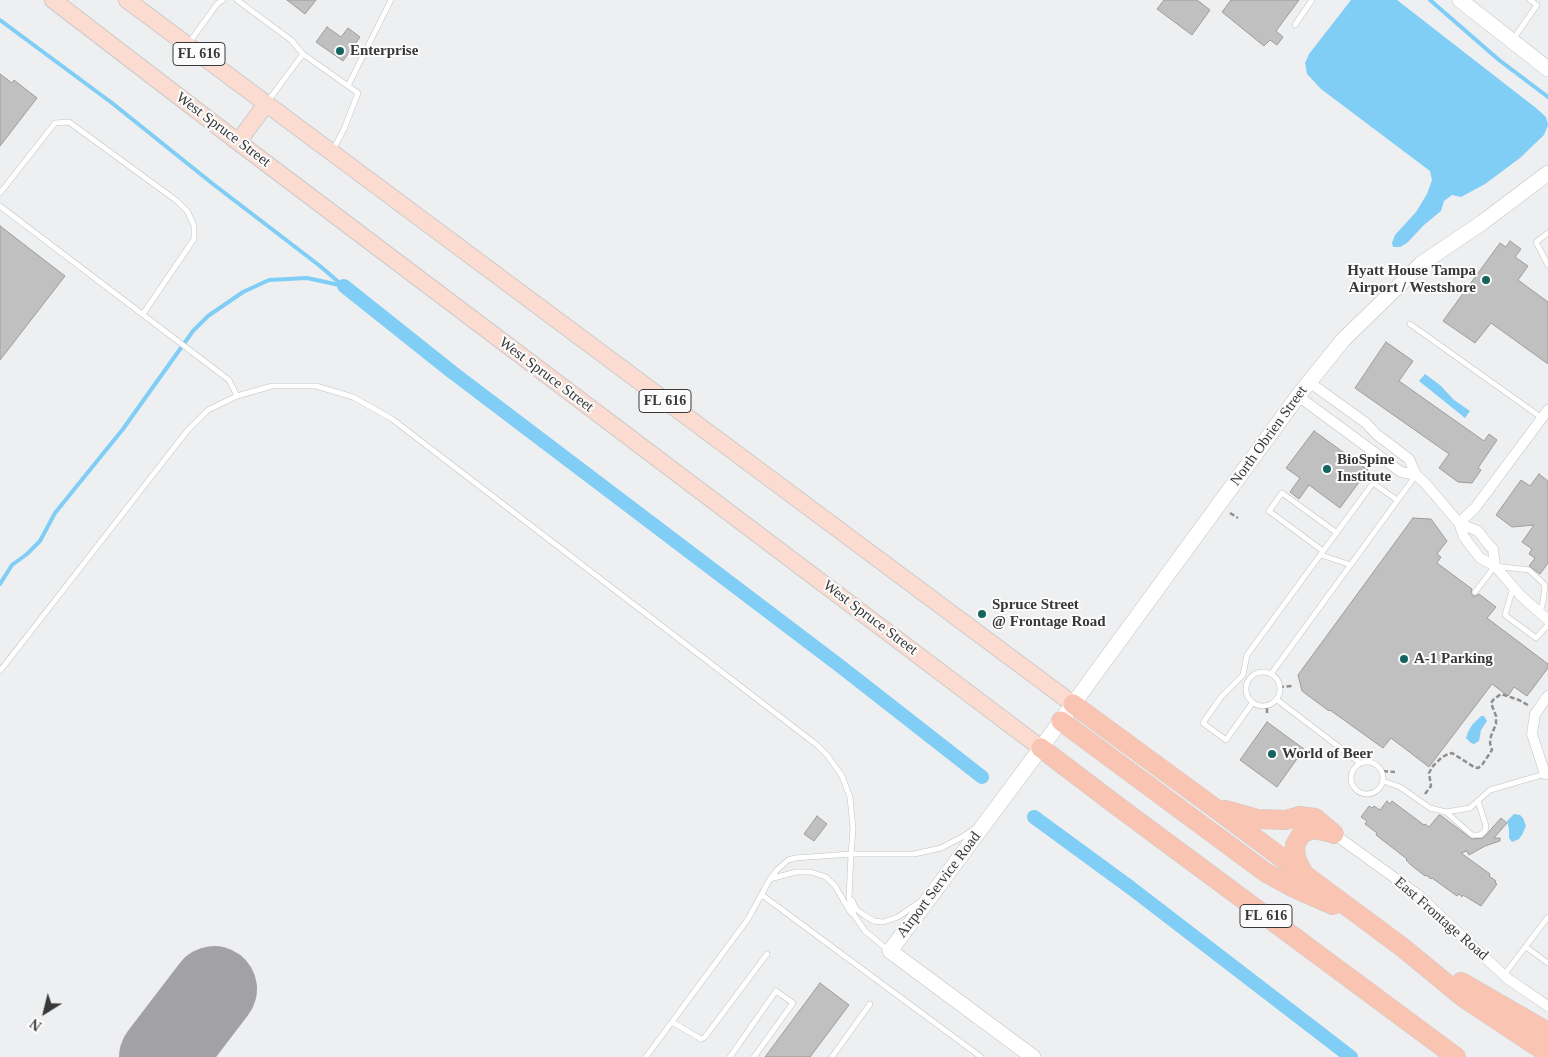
<!DOCTYPE html>
<style>
body{margin:0}
#map{position:relative;width:1548px;height:1057px;overflow:hidden;background:#eeeff0;font-family:"Times New Roman",serif}
canvas{display:block}
.north{position:absolute;left:20px;top:987px;width:50px;height:50px;-webkit-text-stroke:4px #fcfcfd;paint-order:stroke;rotate:216deg;font-size:14px;font-weight:700;line-height:20px;text-align:center;color:#383838}
.north::after{content:'';display:block;margin:auto;width:18px;height:22px;background:#383838;clip-path:polygon(50% 0,100% 100%,50% 72%,0 100%)}
</style>
<div id="map">
<canvas width="1548" height="1057"></canvas>
<div class="north">N</div>
</div>
<script>
const c = document.querySelector('canvas').getContext('2d');
c.lineJoin = 'round';
function fill(path, color) { c.fillStyle = color; c.fill(path, 'evenodd'); }
const poly = rows => new Path2D(rows.map(r => 'M' + r).join(''));
function stroke(path, color, width, dash) { c.strokeStyle = color; c.lineWidth = width; c.lineCap = dash ? 'butt' : 'round'; c.setLineDash(dash || []); c.stroke(path); }
function label(font, color, halo, rows, align = 'center') {
  c.font = font + ' "Times New Roman",serif'; c.lineWidth = 4; c.setLineDash([]); c.textBaseline = 'middle'; c.strokeStyle = halo; c.fillStyle = color; for (const [text, x, y, turn = 0] of rows) {
    c.save(); c.translate(x, y); c.rotate((+turn || 0) * Math.PI / 180); c.textAlign = isNaN(turn) ? turn : align; if (halo) c.strokeText(text, 0, 0); c.fillText(text, 0, 0); c.restore();
  }
}
fill(poly([
 [1351,0,1397,0,1536,108,1546,117,1548,125,1544,135,1520,158,1485,184,1461,197,1452,195,1444,201,1441,211,1424,225,1407,243,1400,247,1393,247,1392,243,1395,235,1416,212,1427,194,1432,180,1430,171,1321,89,1307,74,1305,63,1309,54],
 [1425,374,1440,385,1454,400,1470,411,1465,418,1419,381],
 [1481,716,1484,716,1487,721,1481,730,1479,741,1474,744,1471,743,1466,738,1468,732,1472,725],
 [1514,814,1520,815,1523,818,1526,826,1522,835,1519,839,1512,842,1509,838,1509,829,1507,821]
]), '#80cdf6');
stroke(poly([
 [1430,0,1499,60,1548,97],
 [0,20,112,103,213,184,320,266,342,285],
 [0,584,12,565,27,554,40,541,55,513,123,429,193,331,208,316,243,292,269,280,307,278,344,286]
]), '#80cdf6', 4);
stroke(poly([
 [344,286,452,372,840,666,982,777],
 [1034,817,1131,888,1351,1057]
]), '#80cdf6', 14);
stroke(poly([
 [162,1057,214,989]
]), '#a2a2a4', 86);
const building = poly([
 [287,0,316,0,305,14,287,0],
 [1164,0,1197,0,1210,10,1192,35,1157,9,1164,0],
 [1231,0,1299,0,1276,31,1283,37,1277,45,1270,40,1264,46,1222,12,1231,0],
 [327,27,341,37,348,28,360,37,343,61,316,42,327,27],
 [0,74,12,83,14,80,37,98,0,146,0,74],
 [0,226,65,276,0,360,0,226],
 [1510,241,1521,249,1515,257,1528,266,1518,280,1548,302,1548,364,1491,323,1475,343,1443,321,1500,243,1506,247,1510,241],
 [1386,342,1413,361,1399,381,1484,441,1489,434,1497,440,1478,468,1481,470,1472,483,1458,482,1439,468,1449,454,1355,388,1386,342],
 [1314,431,1368,470,1340,508,1309,485,1299,499,1290,492,1300,478,1286,468,1314,431],
 [1539,474,1548,481,1548,563,1540,574,1529,566,1535,558,1529,554,1532,549,1522,542,1534,525,1512,527,1496,515,1521,480,1530,486,1539,474],
 [1413,518,1431,519,1447,541,1437,554,1441,557,1437,563,1472,589,1471,593,1473,596,1476,596,1479,594,1496,607,1487,618,1548,664,1548,668,1527,696,1514,687,1508,696,1492,684,1429,767,1391,738,1383,748,1330,710,1329,711,1302,691,1298,675,1413,518],
 [1267,722,1304,749,1277,787,1240,760,1267,722],
 [1387,801,1390,804,1392,801,1424,825,1425,824,1429,827,1439,815,1440,815,1472,839,1483,838,1501,818,1507,823,1494,838,1500,838,1500,841,1485,846,1469,855,1467,851,1461,853,1490,874,1489,876,1496,881,1495,883,1497,884,1481,906,1463,895,1462,897,1459,894,1457,896,1432,878,1431,879,1426,875,1425,876,1411,865,1406,860,1407,859,1376,835,1377,833,1365,824,1367,821,1361,817,1369,806,1372,808,1374,806,1380,810,1387,801],
 [817,816,827,824,814,841,804,834,817,816],
 [820,983,849,1005,810,1057,765,1057,820,983]
]);
fill(building, '#c1c0c0');
stroke(building, '#9d9c9b', 1);
const lane = poly([
 [237,0,291,40,303,54,358,93,344,129,333,150],
 [1295,25,1312,0],
 [1514,38,1537,5,1530,0],
 [189,43,217,4,223,0],
 [348,86,391,0],
 [268,101,303,54],
 [0,193,55,123,69,122,177,201,188,212,194,226,194,239,143,314],
 [0,206,229,380,237,396],
 [1548,233,1536,242,1548,265],
 [1410,324,1542,418],
 [1323,551,1269,511,1282,493,1337,533],
 [1321,555,1351,565],
 [1513,588,1505,615,1536,638,1548,625],
 [1475,592,1495,566,1529,570,1545,585,1543,602,1540,612],
 [0,671,187,431,208,410,237,396,272,386,316,386,353,397,392,419,817,745,827,755,842,776,850,797,853,829,851,854,914,854,941,848,962,837,974,829],
 '1246 689a17 17 0 1 1 34 0a17 17 0 1 1-34 0Z',
 [1271,674,1416,475],
 [1276,699,1360,763],
 [1253,702,1226,740,1203,723,1221,697,1243,675,1247,655,1373,483,1397,500],
 '1351 778a16 16 0 1 1 32 0a16 16 0 1 1-32 0Z',
 [1383,781,1400,787,1430,808,1446,812,1470,808,1490,790,1545,774],
 [1446,812,1472,835,1480,835,1485,831,1486,826,1478,801],
 [770,879,796,872,811,872,826,877,835,886,851,913],
 [762,895,981,1057],
 [852,900,856,909,864,915,874,921,883,922,898,917,918,903],
 [1526,947,1548,963],
 [1504,975,1548,917],
 [672,1022,701,1039,705,1037,767,954],
 [646,1057,748,919,770,879,777,870,788,860,795,858,851,854,849,898,854,915,865,931,889,951],
 [730,1057,776,991,793,1003,754,1057],
 [832,1057,870,1004]
]);
const street = poly([
 [1309,382,1366,423,1376,434,1409,459,1416,475,1425,483,1459,523,1464,537,1480,558,1495,566,1521,596,1548,620],
 [1298,396,1401,472,1416,475],
 [1459,523,1475,508,1548,410],
 [1459,523,1478,531,1488,544,1493,549,1495,566],
 [1545,774,1532,734,1535,714,1548,696],
 [1334,834,1417,894,1508,979,1548,1006]
]);
const secondary = poly([
 [1460,0,1548,69],
 [1033,1057,890,951,1041,748,1298,396,1343,340,1421,264,1483,222,1548,173]
]);
const primary = poly([
 [53,0,238,142,1041,748],
 [127,0,1073,704],
 [238,142,266,104]
]);
const highway = poly([
 [1073,704,1212,806,1402,947,1464,998,1538,1047,1548,1052],
 [1061,721,1265,872,1292,887,1333,905],
 [1041,748,1116,805,1456,1057],
 [1225,810,1257,819,1286,820,1299,816,1315,818,1334,834],
 [1304,874,1296,859,1295,845,1302,833,1314,829,1332,833],
 [1461,982,1548,1032]
]);
stroke(lane, '#c1c2c2', 6);
stroke(street, '#c1c2c2', 11);
stroke(secondary, '#c1c2c2', 16);
stroke(primary, '#cbcbcb', 18);
stroke(highway, '#cbcbcb', 20);
stroke(poly([
 [1230,513,1238,518],
 [1279,687,1293,686],
 [1267,713,1267,705],
 [1383,771,1395,772],
 [1425,794,1431,786,1429,773,1433,766,1441,758,1446,755,1452,753,1474,767,1478,768,1482,765,1492,750,1490,743,1491,736,1496,724,1496,716,1491,703,1494,699,1501,694,1519,700,1528,705]
]), '#8f8f90', 2.5, [5, 2.5]);
stroke(lane, '#fff', 5);
stroke(street, '#fff', 10);
stroke(secondary, '#fff', 15);
stroke(primary, '#fcdcd1', 16);
stroke(highway, '#fac4b2', 19);
for (const [x, y, r, color] of [
 [340,51,5,"#166460"],
 [1486,280,5,"#166460"],
 [1327,469,5,"#166460"],
 [982,614,5,"#166460"],
 [1404,659,5,"#166460"],
 [1272,754,5,"#166460"]
]) { const dot = new Path2D(); dot.arc(x, y, r, 0, 2 * Math.PI); c.fillStyle = color; c.fill(dot); stroke(dot, '#fcfcfd', 2); }
for (const [x, y, w] of [
 [199,54,52],
 [665,401,52],
 [1266,916,52]
]) { const box = new Path2D(); box.roundRect(x - w / 2, y - 11.5, w, 23, 4); c.fillStyle = '#fcfcfd'; c.fill(box); stroke(box, '#383838', 1); }
label('bold 14px', '#383838', null, [
 ["FL 616",199,54],
 ["FL 616",665,401],
 ["FL 616",1266,916]
]);
label('bold 15px', '#383838', '#fcfcfd', [
 ["Enterprise",350,51],
 ["Hyatt House Tampa",1476,271,"right"],
 ["Airport / Westshore",1476,288,"right"],
 ["BioSpine",1337,460],
 ["Institute",1337,477],
 ["Spruce Street",992,605],
 ["@ Frontage Road",992,622],
 ["A-1 Parking",1414,659],
 ["World of Beer",1282,754]
], 'left');
label('15px', '#383838', '#fcfcfd', [
 ["West Spruce Street",223,130,37],
 ["West Spruce Street",546,375,37],
 ["North Obrien Street",1269,436,-54],
 ["West Spruce Street",870,618,37],
 ["Airport Service Road",939,885,-53],
 ["East Frontage Road",1441,919,41]
]);
</script>
